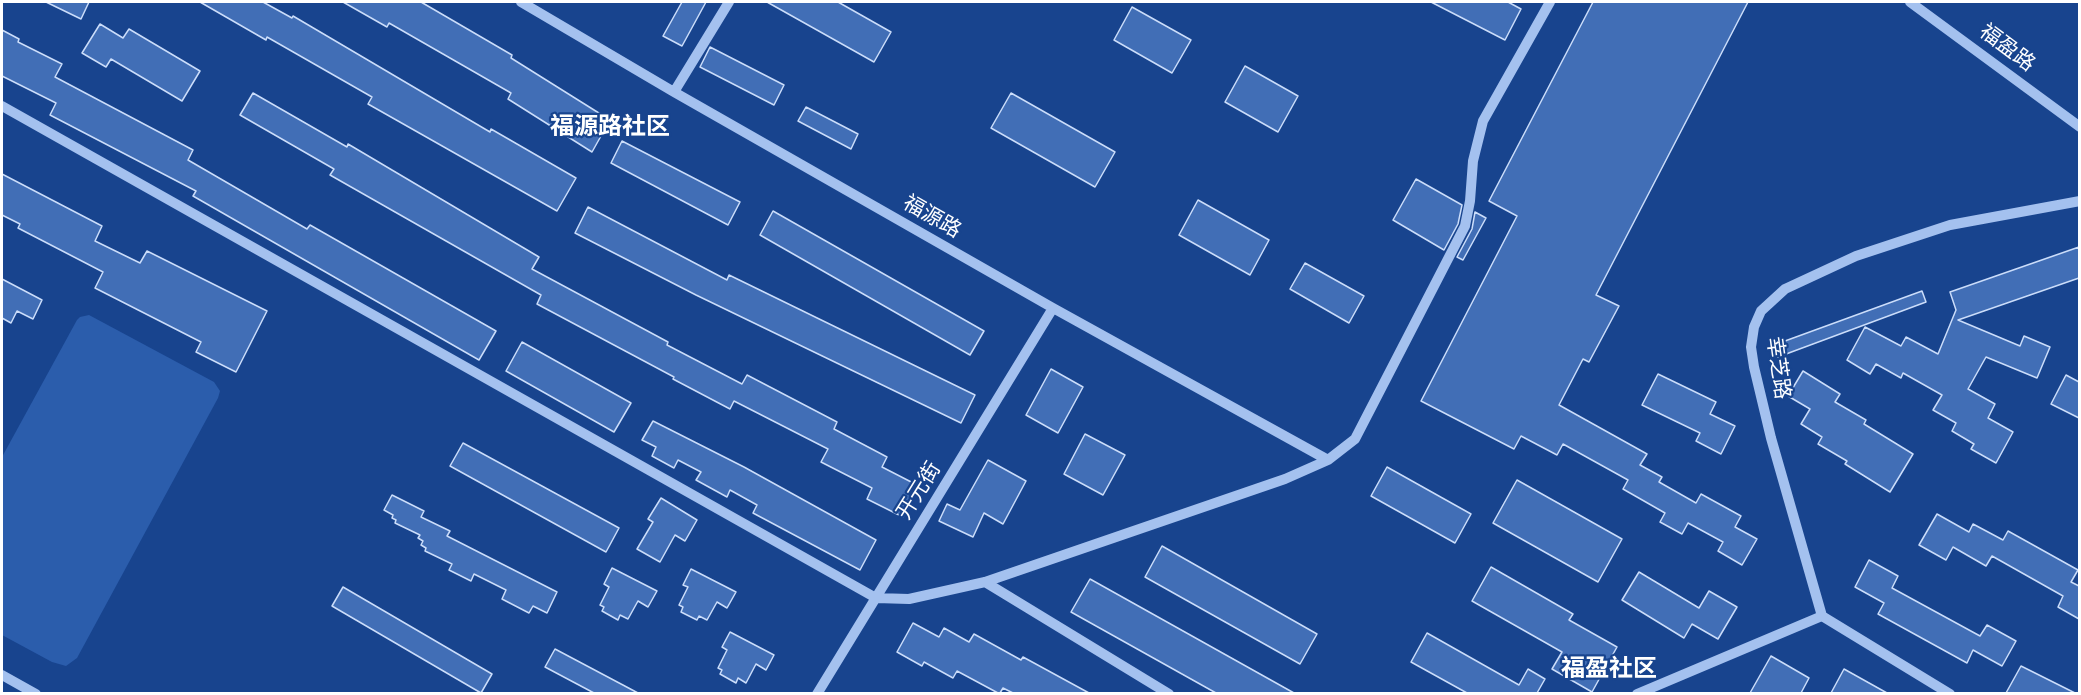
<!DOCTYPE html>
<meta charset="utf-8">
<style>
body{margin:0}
#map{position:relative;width:2081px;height:695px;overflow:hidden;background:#18448e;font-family:Figtree,sans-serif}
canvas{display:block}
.frame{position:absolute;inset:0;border:3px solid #fff;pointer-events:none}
</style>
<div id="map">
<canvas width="2081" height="695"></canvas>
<div class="frame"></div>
</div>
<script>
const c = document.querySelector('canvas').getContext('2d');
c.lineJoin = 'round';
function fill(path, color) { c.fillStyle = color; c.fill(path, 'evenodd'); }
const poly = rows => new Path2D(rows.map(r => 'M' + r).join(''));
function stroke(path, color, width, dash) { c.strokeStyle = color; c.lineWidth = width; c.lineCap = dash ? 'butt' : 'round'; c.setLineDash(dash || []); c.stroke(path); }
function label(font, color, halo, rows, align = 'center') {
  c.font = font + ' Figtree,"Noto Sans SC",sans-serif'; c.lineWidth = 4.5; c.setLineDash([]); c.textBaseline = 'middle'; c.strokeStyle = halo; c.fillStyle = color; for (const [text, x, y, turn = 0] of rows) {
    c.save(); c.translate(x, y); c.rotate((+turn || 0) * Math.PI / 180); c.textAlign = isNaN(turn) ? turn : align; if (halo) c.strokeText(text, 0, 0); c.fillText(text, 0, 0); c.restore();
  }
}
fill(poly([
 [89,315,214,382,220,391,218,398,77,658,66,666,52,662,2,635,2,457,77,320,80,317]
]), '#2b5dac');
const building = poly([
 [46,2,89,2,81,19,46,2],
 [200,2,263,2,292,18,293,16,490,132,491,129,576,178,557,211,368,104,372,97,267,37,266,40,200,2],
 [343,2,421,2,512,55,511,58,610,120,592,152,508,99,511,93,389,23,387,27,343,2],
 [682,2,706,2,682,46,663,36,682,2],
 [767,2,838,2,891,32,874,62,767,2],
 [1431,2,1508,2,1521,9,1505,40,1431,2],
 [1593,2,1748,2,1596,295,1619,306,1589,362,1583,359,1559,405,1647,454,1640,465,1662,477,1659,482,1696,503,1701,494,1741,516,1735,527,1757,539,1742,565,1718,551,1723,542,1688,523,1682,534,1660,522,1665,513,1623,489,1628,480,1563,444,1557,455,1521,436,1514,449,1421,401,1517,216,1489,201,1593,2],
 [1132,7,1191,40,1172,73,1114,40,1132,7],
 [100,24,123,38,129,29,200,71,182,101,111,59,106,67,82,53,100,24],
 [2,30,19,39,18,42,62,64,55,77,193,150,188,160,307,229,310,225,496,331,479,360,193,196,196,191,50,115,56,103,2,76,2,30],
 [710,47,784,85,774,105,700,67,710,47],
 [1245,66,1298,96,1278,132,1225,102,1245,66],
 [253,93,347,147,348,144,539,257,532,269,668,342,667,345,742,384,747,375,837,422,834,429,887,457,882,467,919,486,903,517,867,499,872,488,821,462,828,449,734,401,730,409,673,379,674,377,537,304,541,295,330,175,334,169,240,115,253,93],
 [1011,93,1115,152,1095,187,991,128,1011,93],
 [806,107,858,134,851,149,798,121,806,107],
 [622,141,740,202,728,225,611,163,622,141],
 [2,174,102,226,95,241,140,263,147,251,267,311,236,372,196,352,201,342,95,288,103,272,18,228,20,224,2,215,2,174],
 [1416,179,1462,205,1458,224,1444,250,1393,220,1416,179],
 [1198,200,1269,240,1250,275,1179,235,1198,200],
 [588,207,727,280,729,275,975,395,961,423,696,295,575,233,588,207],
 [773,211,984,331,970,355,760,235,773,211],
 [1475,212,1486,218,1463,260,1457,257,1472,229,1475,212],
 [2079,247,2079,278,1958,320,2020,346,2024,336,2050,347,2037,378,1986,357,1968,389,1995,404,1988,418,2013,432,1996,463,1971,449,1974,444,1952,431,1956,423,1933,410,1942,395,1903,373,1901,378,1876,364,1870,374,1847,360,1865,327,1901,346,1906,337,1938,354,1956,310,1950,292,2079,247],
 [1305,263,1364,296,1349,323,1290,289,1305,263],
 [2,279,42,300,33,319,17,311,11,323,2,318,2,279],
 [1922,291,1926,302,1778,357,1774,345,1922,291],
 [522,342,631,403,614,432,506,371,522,342],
 [1051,369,1083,387,1058,433,1026,415,1051,369],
 [1803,371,1840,394,1835,402,1866,420,1864,424,1913,454,1890,492,1845,464,1847,461,1818,444,1822,437,1801,424,1810,409,1788,396,1803,371],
 [1658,374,1716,402,1710,414,1735,426,1721,454,1696,441,1700,433,1642,405,1658,374],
 [2066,375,2079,382,2079,418,2051,404,2066,375],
 [653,421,744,467,876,540,860,570,753,513,757,505,730,490,727,497,696,480,701,472,678,460,674,468,652,456,656,447,642,440,653,421],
 [1085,434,1125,455,1103,495,1064,474,1085,434],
 [463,443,619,528,606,552,450,466,463,443],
 [988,460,1026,481,1003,524,984,513,973,537,939,521,947,504,960,510,988,460],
 [1387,467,1471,514,1455,543,1371,496,1387,467],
 [1517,480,1622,539,1598,582,1493,523,1517,480],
 [392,495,424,511,421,517,450,531,447,536,557,592,547,613,533,606,529,613,502,599,506,590,474,574,471,581,449,570,452,564,425,551,426,548,421,545,423,541,418,538,420,535,395,523,396,520,392,518,393,515,384,510,392,495],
 [661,498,697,520,685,541,675,535,660,562,637,549,653,522,648,519,661,498],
 [1937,514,1969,532,1973,524,2003,540,2008,531,2078,570,2071,582,2079,586,2079,619,2058,607,2063,596,1992,556,1986,566,1953,547,1946,560,1919,545,1937,514],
 [1162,546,1317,634,1300,664,1145,577,1162,546],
 [1869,560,1898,576,1892,588,1980,636,1987,625,2016,641,2002,666,1973,650,1967,663,1878,614,1884,603,1855,587,1869,560],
 [1491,567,1573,614,1569,620,1617,647,1592,692,1552,669,1562,652,1472,601,1491,567],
 [612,568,657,591,648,607,638,601,628,619,620,615,618,620,602,611,604,607,600,605,609,587,604,584,612,568],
 [691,569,736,592,727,608,717,602,707,620,699,616,697,620,681,612,683,607,679,605,688,587,683,585,691,569],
 [1639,572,1699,608,1709,591,1737,607,1718,639,1692,624,1684,638,1622,600,1639,572],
 [1090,579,1294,693,1216,693,1071,612,1090,579],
 [343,587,492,674,481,693,332,606,343,587],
 [913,623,939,637,944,628,969,642,974,634,1021,660,1023,657,1089,693,1013,693,1003,688,1000,693,998,693,957,671,953,678,924,662,922,666,897,652,913,623],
 [730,632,774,655,766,670,756,664,746,683,738,678,736,683,720,674,722,670,718,668,727,650,722,647,730,632],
 [1427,633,1519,685,1528,669,1545,679,1537,693,1467,693,1411,662,1427,633],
 [555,649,638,693,594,693,545,667,555,649],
 [1771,656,1809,678,1801,693,1750,693,1771,656],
 [2021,666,2075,693,2006,693,2021,666],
 [1844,669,1887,693,1831,693,1844,669]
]);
fill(building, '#416eb6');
stroke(building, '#cbddfa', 1.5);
stroke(poly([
 [521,2,674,92,1053,308,1328,460],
 [1910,2,2080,127],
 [674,92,729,2],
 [2,106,876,598,909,599,985,582,1285,479,1328,460,1355,439,1465,226,1470,201,1473,161,1483,121,1550,2],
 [985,582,1169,694],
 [2,675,36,694],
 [817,694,1053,308],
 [1637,694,1822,616],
 [1950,694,1822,616,1771,438,1754,367,1751,347,1754,327,1761,311,1785,289,1856,256,1950,225,2080,201]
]), '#a4c1ef', 10);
label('21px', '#fff', '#18448e', [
 ["福盈路",2007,48,37],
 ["福源路",932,217,30],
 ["幸芝路",1778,368,82],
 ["开元街",919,491,-58]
]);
label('bold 24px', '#fff', '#18448e', [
 ["福源路社区",610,127],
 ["福盈社区",1609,669]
]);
</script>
